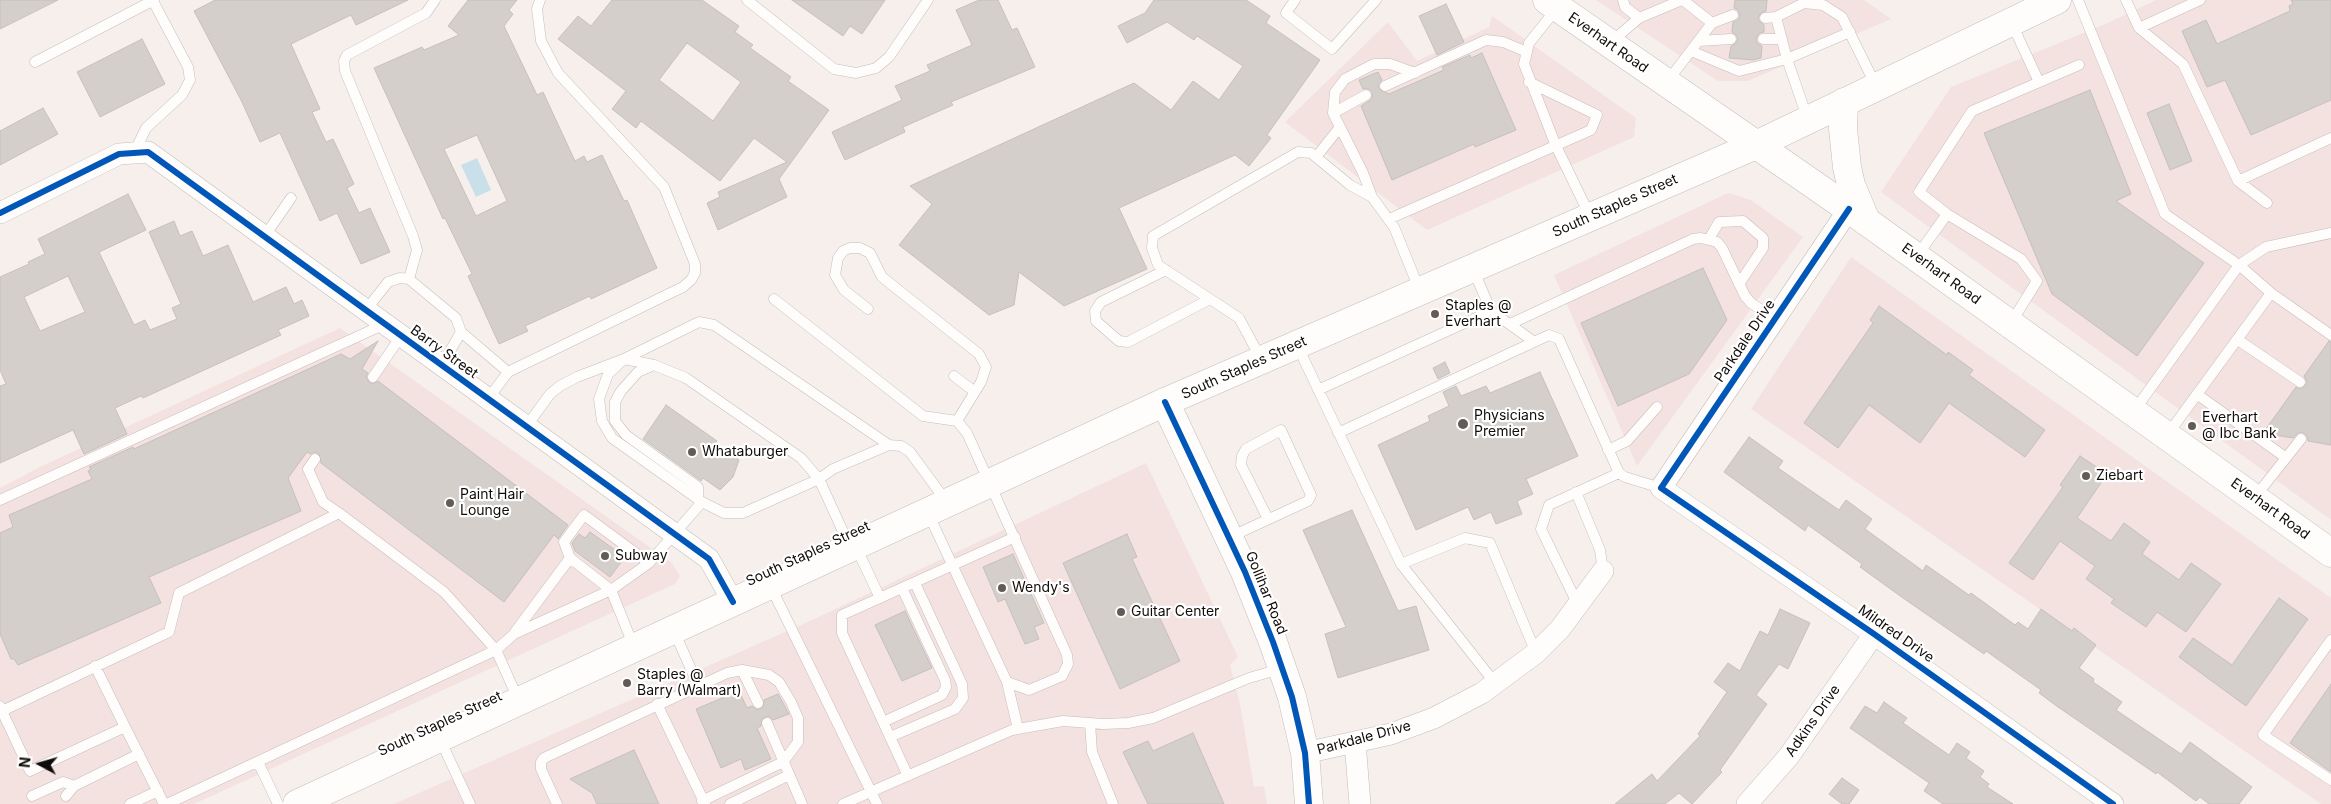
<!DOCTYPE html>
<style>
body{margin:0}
#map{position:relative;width:2331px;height:804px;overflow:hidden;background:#f7efeb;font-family:Inter,sans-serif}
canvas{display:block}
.north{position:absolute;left:15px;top:739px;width:50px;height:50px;-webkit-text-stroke:4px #fff;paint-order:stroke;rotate:276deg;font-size:14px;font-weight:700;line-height:20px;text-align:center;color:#110c09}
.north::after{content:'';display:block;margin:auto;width:18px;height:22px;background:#110c09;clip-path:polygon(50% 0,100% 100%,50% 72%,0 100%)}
</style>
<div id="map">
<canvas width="2331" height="804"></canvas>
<div class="north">N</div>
</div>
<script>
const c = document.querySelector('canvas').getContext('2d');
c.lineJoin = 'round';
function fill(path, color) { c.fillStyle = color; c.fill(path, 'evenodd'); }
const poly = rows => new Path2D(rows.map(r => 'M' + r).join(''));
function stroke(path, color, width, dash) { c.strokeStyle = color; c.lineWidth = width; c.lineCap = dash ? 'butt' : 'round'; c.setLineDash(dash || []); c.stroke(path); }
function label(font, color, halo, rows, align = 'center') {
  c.font = font + ' Inter,sans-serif'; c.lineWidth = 4.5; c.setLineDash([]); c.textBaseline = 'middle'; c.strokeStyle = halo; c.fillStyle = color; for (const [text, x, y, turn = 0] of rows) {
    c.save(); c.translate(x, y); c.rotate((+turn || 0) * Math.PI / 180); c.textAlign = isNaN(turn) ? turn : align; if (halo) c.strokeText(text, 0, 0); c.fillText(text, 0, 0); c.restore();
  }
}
fill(poly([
 [1596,0,1864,0,1891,19,1748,81,1718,81],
 [2156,0,2331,0,2331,520,1881,192,1951,87,2103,25],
 [1492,16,1636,118,1634,137,1427,230,1285,122,1388,22,1417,61,1489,27],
 [1728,193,1751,200,1803,237,1637,466,1554,275],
 [1851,257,2331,598,2331,804,2321,804,1751,409],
 [340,328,672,563,680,576,675,584,194,804,0,804,0,488,40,467],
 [1146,463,1238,657,1230,665,1241,709,1254,787,1264,786,1267,804,394,804,810,621]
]), '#f4e2e0');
fill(poly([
 [477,158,491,190,476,197,461,165]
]), '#c9e0eb');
const building = poly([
 [0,0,58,0,0,29,0,0],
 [215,0,408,0,356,25,351,15,291,44,320,109,312,112,326,142,333,139,354,184,347,188,359,213,370,208,390,252,361,264,337,213,320,221,280,133,260,142,241,100,194,11,215,0],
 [468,0,517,0,509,10,513,14,504,26,537,95,543,92,575,161,584,156,587,162,602,155,624,201,627,200,657,268,591,299,590,296,525,326,528,331,499,344,468,276,472,274,445,218,443,219,374,68,422,47,424,50,459,35,448,26,468,0],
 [477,135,507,201,476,216,444,149,477,135],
 [612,0,702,0,739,26,735,32,753,45,750,48,791,77,788,81,829,110,779,179,787,197,718,230,707,203,720,197,718,192,787,162,754,138,720,181,641,121,636,128,612,109,626,91,558,39,578,16,591,26,612,0],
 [687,43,741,82,713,121,659,80,687,43],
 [792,0,885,0,862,34,850,26,843,36,792,0],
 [979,0,998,0,1012,30,1017,28,1035,67,951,102,953,105,903,127,905,132,845,160,832,132,902,100,895,86,930,71,927,65,972,45,956,10,979,0],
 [1154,0,1246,0,1270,16,1266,23,1320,60,1267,135,1271,138,1249,166,1235,155,1119,208,1147,269,1064,306,1019,272,1014,305,989,315,899,245,932,204,910,186,1134,83,1171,110,1193,81,1219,100,1243,66,1197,36,1194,40,1167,22,1127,43,1118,26,1145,13,1154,0],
 [1735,0,1767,0,1766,11,1761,13,1758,18,1760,22,1764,25,1764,32,1759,33,1756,39,1757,43,1762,46,1761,58,1753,60,1729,58,1731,46,1735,44,1738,39,1736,35,1732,32,1733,22,1738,20,1740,16,1738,10,1734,8,1735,0],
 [2291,0,2331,0,2331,100,2251,135,2225,80,2207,87,2182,31,2206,20,2217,44,2290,11,2289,6,2293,4,2291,0],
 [1446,4,1464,42,1437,55,1419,16,1446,4],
 [142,39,165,84,100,117,77,72,142,39],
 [1482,53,1516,130,1475,147,1474,144,1392,180,1361,106,1372,99,1372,92,1369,89,1363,89,1359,80,1378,72,1382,80,1378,85,1379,89,1389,94,1444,70,1442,67,1470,55,1471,58,1482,53],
 [2090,90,2131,194,2116,201,2204,263,2137,356,2052,294,1984,133,2090,90],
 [2169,104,2192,161,2170,170,2147,113,2169,104],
 [43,108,58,134,0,165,0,131,43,108],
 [128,194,146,230,99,252,134,325,145,320,150,330,177,319,172,308,181,304,149,232,174,221,180,236,192,231,203,256,228,245,253,302,286,287,294,304,302,300,309,316,278,330,281,335,143,398,141,396,115,408,127,434,84,454,73,430,0,463,0,386,6,384,0,370,0,277,29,264,28,262,45,254,38,239,128,194],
 [68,276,85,312,40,331,24,297,68,276],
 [1703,268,1727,320,1689,374,1618,406,1581,323,1703,268],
 [1879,306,1947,355,1948,352,1973,370,1969,375,2045,430,2025,457,1949,403,1920,443,1869,405,1838,448,1804,423,1873,323,1870,320,1879,306],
 [378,341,362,369,368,373,366,377,369,382,373,384,378,381,568,525,558,539,554,535,504,602,321,463,319,454,315,452,310,454,307,452,288,478,301,511,149,577,161,603,18,665,14,659,11,659,0,634,0,533,13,527,9,515,92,479,88,471,91,469,89,467,133,447,134,449,341,354,350,359,378,341],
 [2329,341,2331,342,2331,445,2308,441,2307,436,2302,432,2298,433,2293,438,2263,433,2296,387,2300,389,2305,386,2307,382,2304,376,2329,341],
 [1445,362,1450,373,1438,379,1433,368,1445,362],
 [1540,372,1578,456,1526,479,1533,494,1517,501,1522,514,1496,524,1491,512,1474,520,1468,507,1416,530,1378,445,1430,421,1428,416,1449,406,1443,392,1456,386,1461,396,1486,386,1490,393,1540,372],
 [666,405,717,441,715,443,739,460,733,477,720,490,703,478,701,481,643,439,666,405],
 [1749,437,1783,461,1778,468,1839,510,1846,500,1872,519,1865,529,1923,571,1926,565,1969,595,1971,593,2015,625,2018,622,2028,629,2041,609,2072,631,2074,628,2096,645,2079,668,2094,679,2093,682,2122,702,2116,710,2181,754,2190,742,2252,787,2239,804,2209,804,2200,797,2196,801,2157,772,2156,774,2058,707,2039,693,2041,690,1986,651,1984,654,1903,598,1860,567,1862,564,1808,525,1805,531,1724,472,1749,437],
 [2080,456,2107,474,2077,518,2111,541,2124,523,2150,542,2142,554,2179,580,2191,563,2221,584,2186,632,2157,612,2146,627,2111,603,2114,599,2086,579,2095,566,2060,541,2033,580,2009,563,2063,487,2060,485,2080,456],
 [1352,510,1398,611,1416,606,1429,650,1338,678,1325,634,1346,627,1303,530,1352,510],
 [590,532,625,557,610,577,575,551,572,543,579,534,585,538,590,532],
 [1127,534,1137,557,1132,559,1180,661,1120,689,1063,563,1127,534],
 [1013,554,1044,623,1034,627,1039,639,1025,644,1005,599,998,602,983,567,1013,554],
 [2279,598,2308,619,2246,706,2179,657,2193,638,2232,665,2279,598],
 [1780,609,1810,623,1788,669,1779,664,1756,695,1767,704,1720,770,1722,772,1692,804,1679,793,1665,804,1615,804,1652,774,1657,781,1700,736,1698,734,1727,692,1714,682,1728,663,1740,671,1760,631,1768,635,1780,609],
 [905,611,932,668,902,681,875,625,905,611],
 [2331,684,2331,772,2290,743,2331,684],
 [739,691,747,708,752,706,757,710,763,707,764,700,778,694,789,714,773,720,768,716,762,719,761,726,757,728,771,759,745,770,741,759,721,768,696,709,739,691],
 [1884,702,1907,718,1903,723,1949,755,1957,743,1970,752,1966,758,1984,771,1980,777,1989,784,1987,787,2013,804,1943,804,1924,791,1929,783,1850,728,1865,706,1877,713,1884,702],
 [1193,733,1224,804,1148,804,1123,752,1148,741,1153,751,1193,733],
 [634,750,659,804,597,804,592,793,570,779,634,750],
 [1842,778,1859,790,1849,804,1842,804,1829,794,1842,778]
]);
fill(building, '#d4cfcb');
stroke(building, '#c6c0bc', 1);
const lane = poly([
 [747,0,834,69,856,73,876,68,889,57,928,0],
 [1295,0,1286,13,1332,49,1376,0],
 [1623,0,1625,7,1639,18],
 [2078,0,2165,214,2239,265,2134,411],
 [2126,0,2139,28,2183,64,2238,181,2331,138],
 [1558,7,1529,43,1524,64,1556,146,1590,216],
 [1776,17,1804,3,1823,5,1842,17,1876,86],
 [1765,18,1776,17,1787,59,1850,32],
 [1712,23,1733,15],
 [2012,24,2039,82],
 [2139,28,2200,0],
 [1763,39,1782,39],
 [1698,41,1731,39],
 [1611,42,1639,18,1682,0],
 [1691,51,1739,71,1787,59,1808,120],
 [35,62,154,0],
 [1667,82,1712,23,1683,0],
 [1385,86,1486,40,1503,42,1527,52],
 [1333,113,1366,95],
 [134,153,146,128,182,95,190,80,188,67,153,1],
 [1316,157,1340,127],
 [2238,181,2267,203],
 [1372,197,1363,173,1333,113,1335,92,1345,79,1374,64,1390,64,1415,73],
 [1389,219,1591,130,1597,115,1529,82],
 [264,237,291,198],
 [1709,239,1719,222,1743,221,1763,238,1763,248,1739,284],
 [1917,256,1947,214],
 [1473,269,1491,311,1533,341],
 [1166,270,1101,302,1095,311,1096,321,1119,341,1128,342,1210,299],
 [409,279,417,250,413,236,345,71,344,61,347,55,426,13,435,0],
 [2271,293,2331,335],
 [774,299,923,416,957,421,967,433,1067,655,1068,664,1062,676,1029,690,1007,682],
 [868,309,844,290,835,275,838,258,843,251,850,248,860,248,870,253,882,277,979,354,986,367,981,382,957,421],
 [366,310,388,282,400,278,409,279,456,318,461,332],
 [2011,323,2037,281,2021,259,1947,214,1919,192,1972,111,2079,65],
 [1510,324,1693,239,1701,238,1717,242,1722,248,1745,296,1751,303,1775,319],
 [2238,340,2300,382],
 [1297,345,1401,564,1495,683],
 [1261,359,1239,318,1158,265,1152,248,1153,236,1298,152,1311,153,1350,185,1372,197,1394,227,1420,291],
 [442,365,461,332,508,372,488,399],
 [654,365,638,372,621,391,615,402,615,421,626,435,698,487,698,500],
 [508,372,683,287,691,280,695,273,695,264,664,187,558,73,541,41,537,9,540,0],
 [954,376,975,392],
 [373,377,401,336],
 [1318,390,1491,311],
 [2198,395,2285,457],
 [526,427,550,394,560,386,577,377,624,359,654,365,686,378,801,458,819,479,833,469,889,445,714,325,699,322,624,359,608,374,599,399,602,421,612,438,702,502],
 [1338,433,1549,335,1559,339,1619,473,1625,477,1661,488],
 [2168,434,2271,293,2239,265,2266,247,2331,233],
 [889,445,901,446,910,452,946,501],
 [1608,450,1627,441,1657,407],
 [315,459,308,469,323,502,339,513],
 [1576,492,1600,550,1603,571],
 [2255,497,2301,439],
 [0,500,385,324],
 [928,513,1007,682,1018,729],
 [1230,537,1308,501,1311,495,1281,430,1246,449,1242,456,1241,465,1268,519],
 [856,547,880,598],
 [1401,564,1465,538,1490,543,1536,653],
 [770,585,877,804],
 [1578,605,1541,529,1549,505,1619,473],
 [674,631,698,685],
 [515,632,570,558],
 [2331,640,2263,735,2331,780],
 [634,647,611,590,649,563,702,502,724,513,743,513,819,479,850,547],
 [95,666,125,727],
 [742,670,758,703],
 [519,701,496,650,514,634,611,590,570,558,564,542,584,515,649,563],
 [657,704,705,804],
 [0,706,2,711,169,632,179,593,339,513,444,592,496,650,167,804],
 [2,711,30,771,125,727,164,804],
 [883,722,942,695,946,687,945,680,902,588],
 [767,723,802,804],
 [1090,723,1092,752,1113,804],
 [890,737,955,709,963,698,962,684,915,583],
 [440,739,470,804],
 [258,762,278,804],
 [908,776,842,633,842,615,1015,537],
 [32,796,63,782,74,786,139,754],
 [66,796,74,786],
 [130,804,158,791],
 [557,804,541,769,541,762,544,758,727,673,742,670,769,675,779,682,791,702,798,718,798,742,783,762,702,801],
 [730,804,789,775],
 [843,804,1012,730,1063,721,1103,724,1128,723,1153,718,1249,678,1280,669]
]);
const street = poly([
 [1849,209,1661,488,1874,634,2113,804],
 [0,213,119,154,148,152,709,559,733,602],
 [1355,742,1360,804],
 [1305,753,1391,734,1434,718,1482,693,1536,653,1560,629,1603,571],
 [1747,804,1789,756,1874,634]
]);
const secondary = poly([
 [1547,0,1849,209,2331,553],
 [1165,402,1245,572,1273,642,1292,697,1305,753,1309,804]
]);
const primary = poly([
 [1844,102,1843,129,1847,167,1851,185,1866,221],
 [297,804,1165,402,1756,145,2057,0]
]);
stroke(lane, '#c4beba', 11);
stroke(street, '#c4beba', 22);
stroke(secondary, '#c4beba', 29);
stroke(primary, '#c4beba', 29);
stroke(lane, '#fefdfc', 10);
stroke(street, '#fefdfc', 21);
stroke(secondary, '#fefdfc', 28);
stroke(primary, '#fefdfc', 28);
stroke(poly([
 [1849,209,1661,488,1874,634,2113,804],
 [0,213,119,154,148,152,709,559,733,602],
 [1165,402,1245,572,1273,642,1292,697,1305,753,1309,804]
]), '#0057b8', 6);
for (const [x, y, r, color] of [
 [1435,314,5,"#625b58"],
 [1463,424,6,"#625b58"],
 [2192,426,5,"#625b58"],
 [692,452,5,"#625b58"],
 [2086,476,5,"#625b58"],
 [450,503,5,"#625b58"],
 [605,556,5,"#625b58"],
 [1002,588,5,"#625b58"],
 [1121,612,5,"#625b58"],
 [627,683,5,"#625b58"]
]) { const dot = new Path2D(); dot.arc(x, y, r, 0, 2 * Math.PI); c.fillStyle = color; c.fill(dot); stroke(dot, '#fff', 2); }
label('14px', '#110c09', '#fff', [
 ["Everhart Road",1608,43,35],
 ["South Staples Street",1615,206,-24],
 ["Everhart Road",1941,274,36],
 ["Parkdale Drive",1745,341,-56],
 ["Barry Street",444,352,36],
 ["South Staples Street",1244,368,-24],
 ["Everhart Road",2270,509,36],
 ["South Staples Street",808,554,-25],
 ["Gollihar Road",1266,593,68],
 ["Mildred Drive",1896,634,35],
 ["Adkins Drive",1813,721,-55],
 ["South Staples Street",440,724,-25],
 ["Parkdale Drive",1364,738,-15]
]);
label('14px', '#110c09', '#fff', [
 ["Staples @",1445,306],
 ["Everhart",1445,322],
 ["Physicians",1474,416],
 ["Premier",1474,432],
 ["Everhart",2202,418],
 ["@ Ibc Bank",2202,434],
 ["Whataburger",702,452],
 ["Ziebart",2096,476],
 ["Paint Hair",460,495],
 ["Lounge",460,511],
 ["Subway",615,556],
 ["Wendy's",1012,588],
 ["Guitar Center",1131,612],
 ["Staples @",637,675],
 ["Barry (Walmart)",637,691]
], 'left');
</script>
